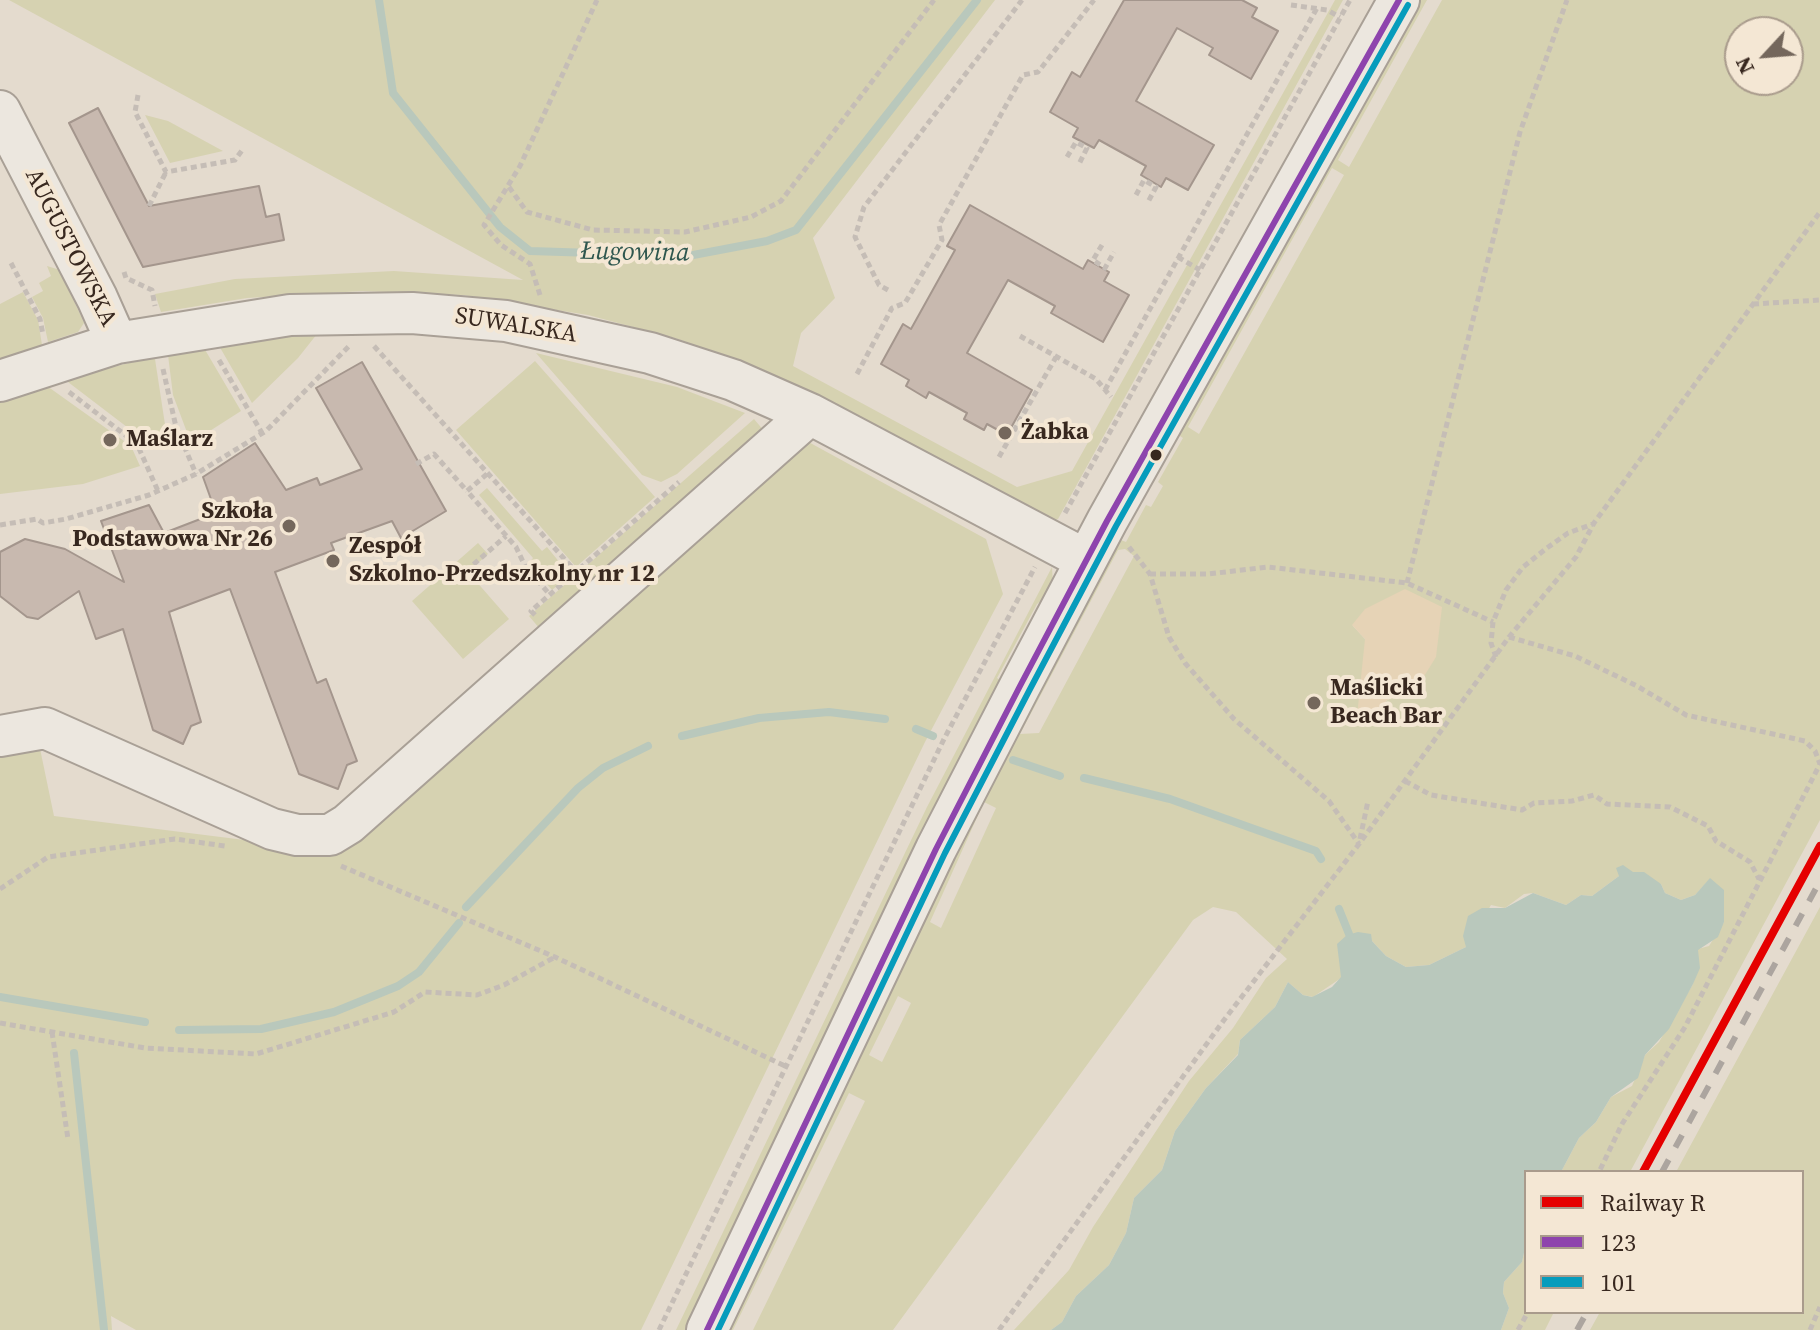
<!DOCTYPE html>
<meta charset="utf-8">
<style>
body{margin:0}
#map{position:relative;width:1820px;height:1330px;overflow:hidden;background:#e4dbce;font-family:"Source Serif 4",serif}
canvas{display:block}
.legend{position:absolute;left:1524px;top:1170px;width:280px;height:144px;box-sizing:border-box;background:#f4e7d4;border:2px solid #a99b8c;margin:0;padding:10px 14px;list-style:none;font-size:24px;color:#38281f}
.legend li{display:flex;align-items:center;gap:16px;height:40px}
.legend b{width:40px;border:2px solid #a99b8c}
.north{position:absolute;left:1724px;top:16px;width:80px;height:80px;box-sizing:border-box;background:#f4e7d4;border:2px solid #a99b8c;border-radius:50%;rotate:244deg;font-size:22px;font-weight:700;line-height:32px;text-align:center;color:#38281f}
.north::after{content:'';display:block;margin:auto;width:28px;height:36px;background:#74675c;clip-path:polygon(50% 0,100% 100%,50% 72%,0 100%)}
</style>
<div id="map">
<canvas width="1820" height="1330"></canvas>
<ul class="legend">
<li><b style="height:10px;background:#e50000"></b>Railway R</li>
<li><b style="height:10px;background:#8e44ad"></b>123</li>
<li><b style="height:10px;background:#069cbc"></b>101</li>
</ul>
<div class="north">N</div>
</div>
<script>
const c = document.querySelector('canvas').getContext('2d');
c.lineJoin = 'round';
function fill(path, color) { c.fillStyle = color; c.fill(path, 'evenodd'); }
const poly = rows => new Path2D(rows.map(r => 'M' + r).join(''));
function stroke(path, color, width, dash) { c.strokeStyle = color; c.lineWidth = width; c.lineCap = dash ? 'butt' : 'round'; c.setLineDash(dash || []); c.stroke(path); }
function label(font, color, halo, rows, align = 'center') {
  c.font = font + ' "Source Serif 4",serif'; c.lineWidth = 8; c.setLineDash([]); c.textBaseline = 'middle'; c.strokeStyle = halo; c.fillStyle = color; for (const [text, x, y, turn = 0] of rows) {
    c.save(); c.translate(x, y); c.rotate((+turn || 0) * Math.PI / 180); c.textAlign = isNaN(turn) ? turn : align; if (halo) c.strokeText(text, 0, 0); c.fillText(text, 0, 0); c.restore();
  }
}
fill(poly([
 [9,0,995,0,813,238,835,298,801,333,793,366,1017,487,1072,471,1335,0,1343,0,1058,519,1050,522,779,377,678,339,588,315,463,295,362,291,247,298,161,312,155,294,235,279,394,271,523,280],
 [1418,0,1427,0,1338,160,1349,167,1442,0,1820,0,1820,820,1630,1172,1561,1172,1579,1138,1596,1122,1611,1097,1632,1086,1645,1055,1659,1042,1693,984,1698,949,1709,946,1724,922,1723,907,1710,879,1695,895,1681,900,1665,893,1661,884,1619,876,1592,896,1581,895,1566,905,1533,893,1524,894,1505,908,1491,905,1466,947,1429,965,1406,967,1386,956,1372,941,1341,956,1341,978,1313,997,1303,995,1288,982,1275,1007,1240,1040,1238,1054,1206,1088,1175,1131,1162,1170,1134,1198,1126,1233,1109,1265,1076,1296,1062,1322,1051,1330,1014,1330,1069,1270,1093,1227,1189,1081,1233,1028,1266,978,1287,959,1236,912,1213,907,1193,920,893,1330,753,1330,865,1101,849,1093,733,1330,723,1330,980,794,1118,539,1126,542,1146,505,1151,507,1163,486,1158,482,1183,438,1177,434],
 [1740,32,1788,32,1788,80,1740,80],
 [1332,168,1344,175,1199,434,1188,427],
 [1125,549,1134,556,1039,733,1020,734,1118,550],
 [1352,625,1424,678,1386,701,1371,721,1365,639],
 [984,802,996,808,941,928,930,922],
 [898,996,911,1003,882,1062,869,1055],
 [145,115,168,121,223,151,170,163],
 [47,266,60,270,84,323,78,332,48,342,43,318,32,297,43,291,39,283,51,276],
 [23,292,38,320,42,345,0,360,0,304],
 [317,334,298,358,252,403,218,344],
 [204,348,241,411,191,443,173,395,168,355],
 [536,353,677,387,745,413,677,474,661,482,642,475],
 [152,357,155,359,166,431,144,440,68,382,71,378],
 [535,361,655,497,576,567,456,430],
 [47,386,131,446,140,466,83,484,0,494,0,403],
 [754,419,770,438,545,635,529,616],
 [803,439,986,539,1003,594,925,742,641,1330,136,1330,111,1316,112,1330,0,1330,0,746,38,739,54,816,308,848],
 [487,488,542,551,547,547,570,575,552,590,529,563,533,558,479,495],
 [478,543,488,554,468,572,509,619,463,659,412,601],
 [1052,567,1053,586,1046,601,1043,599,1037,604,997,678,1003,682,688,1330,676,1330,927,807],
 [1820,907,1820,1330,1590,1330,1600,1312,1802,1312,1802,1172,1676,1172],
 [1526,1244,1526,1312,1554,1312,1545,1330,1501,1330,1509,1308,1503,1293,1504,1282,1522,1262]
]), '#d6d2b1');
fill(poly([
 [1405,589,1442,607,1436,657,1423,678,1386,701,1371,722,1357,716,1365,639,1352,625,1365,609]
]), '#e6d3b6');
fill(poly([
 [1623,865,1633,872,1644,872,1661,884,1665,893,1681,900,1695,895,1710,878,1724,890,1724,922,1718,937,1698,950,1700,968,1693,984,1669,1029,1645,1055,1638,1078,1611,1097,1596,1122,1579,1138,1561,1172,1526,1172,1526,1244,1522,1262,1504,1282,1503,1293,1509,1308,1501,1330,1051,1330,1062,1322,1076,1296,1109,1265,1126,1233,1134,1198,1162,1170,1175,1131,1206,1088,1238,1055,1240,1040,1275,1007,1288,982,1303,995,1312,997,1332,987,1341,977,1337,944,1347,935,1358,932,1371,934,1372,941,1386,956,1406,967,1429,965,1466,947,1463,936,1468,916,1482,908,1505,908,1533,893,1566,905,1581,895,1592,896,1619,876,1616,868]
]), '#b9c8bc');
stroke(poly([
 [379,0,393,93,500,227,530,251,688,256,767,241,796,230,977,0],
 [916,729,933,736],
 [682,736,759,718,829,712,885,719],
 [1013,760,1060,776],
 [1084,778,1170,799,1316,851,1321,859],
 [466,907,578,788,603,768,648,746],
 [1339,909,1349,934],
 [0,997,145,1022],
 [179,1030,261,1029,334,1012,398,986,419,972,459,923],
 [74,1053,104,1330]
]), '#b9c8bc', 8);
const building = poly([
 [1124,0,1242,0,1257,8,1252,17,1278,31,1251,79,1209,55,1213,48,1177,28,1136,101,1214,145,1188,190,1166,178,1161,187,1141,175,1146,166,1099,140,1094,148,1073,137,1078,128,1050,112,1072,72,1080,77,1124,0],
 [98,108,149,206,259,186,266,217,279,214,284,240,143,267,69,123,98,108],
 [970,205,1083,269,1088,260,1109,272,1104,281,1129,295,1103,342,1051,313,1055,306,1008,280,967,353,1032,390,1007,435,987,424,984,430,964,419,967,413,929,392,926,398,906,386,909,380,881,364,903,324,911,329,955,250,947,246,970,205],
 [362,362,446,511,401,538,392,521,331,543,334,550,275,572,317,683,326,679,357,761,347,765,338,789,299,774,230,589,169,612,201,722,191,726,183,744,153,730,123,629,96,639,79,591,38,619,27,617,0,596,0,552,25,539,65,549,124,582,101,521,149,505,164,533,216,513,203,477,255,443,286,490,317,478,320,485,362,469,316,388,362,362]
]);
fill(building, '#c8b9af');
stroke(building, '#a4968d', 2);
const minor = poly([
 [0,111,97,298,117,343],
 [0,381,117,343,290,315,412,313,506,321,650,353,733,380,810,414,1086,560],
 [0,736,45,728,272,829,297,835,330,835,348,824,810,414],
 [707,1330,936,849,1020,686,1107,521,1399,0]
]);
stroke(minor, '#a9a096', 44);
stroke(poly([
 [1291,5,1327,10,1340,17],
 [138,95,135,112,166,172,235,160,243,149],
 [1067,157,1076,142,1087,148,1079,164],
 [509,187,527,212,593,230,685,232,751,217,781,201,934,0],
 [1136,195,1144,180,1156,187,1148,202],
 [149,206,166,172],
 [1102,245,1093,260,1105,268,1114,252],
 [1178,257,1200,270],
 [11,263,40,319,43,335],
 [124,272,126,278,152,290,155,306],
 [888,290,879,285,855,237,864,207,1022,0],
 [540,295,530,264,501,245,484,225,520,166,597,0],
 [1753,304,1820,300],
 [1020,336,1096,379,1111,397],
 [374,346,576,572],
 [219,360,262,433],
 [163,369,176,427,196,474],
 [857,374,892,308,905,303,942,240,939,225,1023,75,1038,72,1094,0],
 [1105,390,1317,8],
 [69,392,137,444,158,491],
 [999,457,1056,357],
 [416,464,434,454,467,491],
 [487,474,467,491,516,547,525,566,550,595],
 [1065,513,1350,0],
 [0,525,37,519,43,523,66,519,149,495,196,474,266,431,350,345],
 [1129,547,1150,574,1169,637,1185,663,1234,719,1329,801,1359,844],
 [466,571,506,536],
 [1150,574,1208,574,1268,567,1407,583,1493,622],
 [1407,583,1520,132,1567,0],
 [535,615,531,611,679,482],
 [1509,637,1575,656,1637,686,1686,715,1805,741,1815,751,1820,764,1685,1027,1622,1124,1599,1172],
 [1496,657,1491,643,1493,622,1506,590,1523,567,1547,548,1568,533,1593,524],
 [1405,781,1431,795,1522,810,1534,803,1572,801,1594,795,1607,804,1670,807,1708,826,1716,841,1750,862,1759,879],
 [1360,839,1368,801],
 [341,866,555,957,785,1066],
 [0,889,48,857,175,839,225,846],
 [0,1023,145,1048,256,1054,394,1012,425,992,477,995,504,985,555,957],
 [52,1032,68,1139],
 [659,1330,944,739,1035,567],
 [999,1330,1224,1020,1359,844,1509,637,1576,557,1594,523,1820,212],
 [1518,1330,1528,1312],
 [1810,1330,1820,1307]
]), '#c5bdb6', 5, [6, 4]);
stroke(minor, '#ece7df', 40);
stroke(poly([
 [1662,1172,1820,881],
 [1577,1330,1587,1312]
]), '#aca59f', 6, [14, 14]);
stroke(poly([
 [707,1330,936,849,1020,686,1107,521,1399,0]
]), '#8e44ad', 6);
stroke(poly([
 [718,1330,945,853,1029,691,1116,526,1408,5]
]), '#069cbc', 6);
stroke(poly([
 [1643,1172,1820,846]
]), '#e50000', 8);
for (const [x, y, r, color] of [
 [1005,433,8,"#74675c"],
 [110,440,8,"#74675c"],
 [1156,455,7,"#38281f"],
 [289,526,8,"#74675c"],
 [333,561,8,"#74675c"],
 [1314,703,8,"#74675c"]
]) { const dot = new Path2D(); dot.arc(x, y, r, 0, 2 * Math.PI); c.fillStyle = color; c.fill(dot); stroke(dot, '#f4e7d4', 3); }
label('24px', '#38281f', '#f4e7d4', [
 ["AUGUSTOWSKA",70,248,63],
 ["SUWALSKA",516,326,9]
]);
label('bold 24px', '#38281f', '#f4e7d4', [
 ["Żabka",1021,433],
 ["Maślarz",126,440],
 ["Szkoła",273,512,"right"],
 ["Podstawowa Nr 26",273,540,"right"],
 ["Zespół",349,547],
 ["Szkolno-Przedszkolny nr 12",349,575],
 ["Maślicki",1330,689],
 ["Beach Bar",1330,717]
], 'left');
label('italic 26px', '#2f574f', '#f4e7d4', [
 ["Ługowina",635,253,1]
]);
</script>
